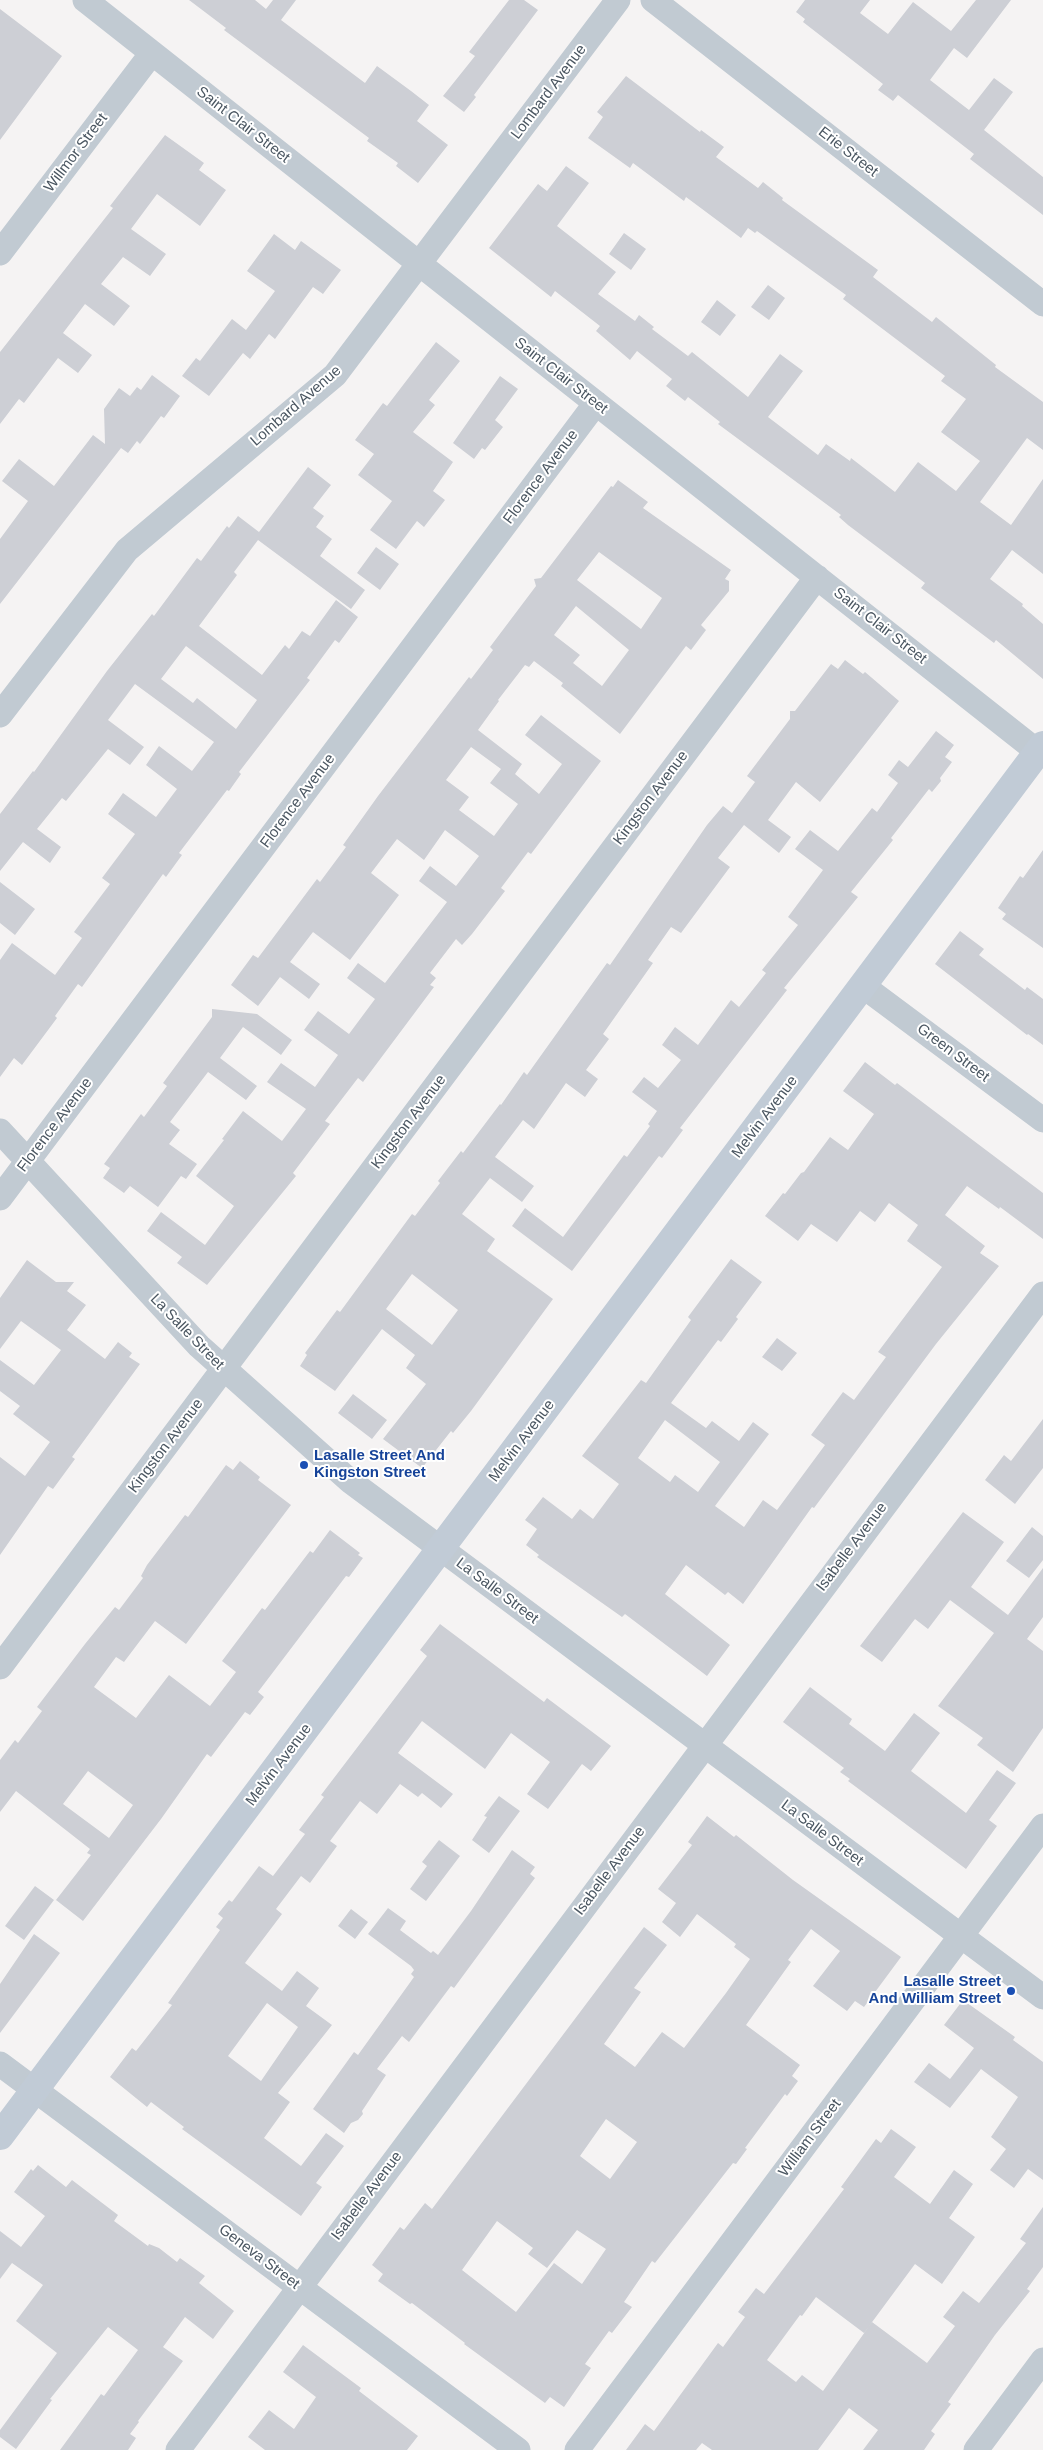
<!DOCTYPE html>
<style>
body{margin:0}
canvas{display:block;background:#f5f3f3}
</style>
<canvas width="1043" height="2450"></canvas>
<script>
const c = document.querySelector('canvas').getContext('2d');
c.lineJoin = 'round';
function fill(path, color) { c.fillStyle = color; c.fill(path, 'evenodd'); }
const poly = rows => new Path2D(rows.map(r => 'M' + r).join(''));
function stroke(path, color, width, dash) { c.strokeStyle = color; c.lineWidth = width; c.lineCap = dash ? 'butt' : 'round'; c.setLineDash(dash || []); c.stroke(path); }
function label(font, color, halo, rows, align = 'center') {
  c.font = font + ' Arial,sans-serif'; c.lineWidth = 4; c.setLineDash([]); c.textBaseline = 'middle'; c.strokeStyle = halo; c.fillStyle = color; for (const [text, x, y, turn = 0] of rows) {
    c.save(); c.translate(x, y); c.rotate((+turn || 0) * Math.PI / 180); c.textAlign = isNaN(turn) ? turn : align; if (halo) c.strokeText(text, 0, 0); c.fillText(text, 0, 0); c.restore();
  }
}
fill(poly([
 [189,0,255,0,266,9,273,0,296,0,281,20,365,83,377,66,411,91,429,105,417,121,448,145,418,183,396,166,398,163,367,141,369,138,224,30,226,28],
 [509,0,524,0,538,10,474,95,476,97,464,112,443,96,475,56,469,52],
 [805,0,870,0,860,13,888,34,913,2,951,31,976,0,1011,0,967,58,954,48,930,80,969,110,994,78,1013,92,984,130,1043,177,1043,215,970,159,974,154,898,95,893,101,878,90,883,84,803,22,805,19,796,12],
 [0,9,62,56,0,140],
 [626,76,700,132,701,130,724,147,716,157,758,188,763,182,783,198,782,200,878,270,873,277,932,322,936,317,996,365,995,367,1043,402,1043,450,1027,438,980,502,1011,525,1043,479,1043,574,1012,550,990,579,1023,604,1022,606,1043,624,1043,679,996,640,994,643,921,588,925,583,848,525,839,517,841,515,718,424,720,422,688,397,685,401,666,386,672,379,637,351,630,360,596,331,600,326,555,291,551,297,489,248,538,184,547,191,566,166,589,183,557,226,616,272,598,294,635,321,639,315,654,327,652,329,688,356,692,352,748,397,780,354,803,371,768,417,818,455,826,444,850,461,851,458,895,492,918,462,956,491,980,461,941,432,966,399,941,381,945,376,843,299,846,295,757,231,755,233,748,228,741,238,686,197,684,201,633,163,630,168,588,138,603,117,597,112],
 [165,135,204,163,199,170,226,190,200,226,157,194,131,229,166,254,150,276,123,257,101,284,130,306,114,326,85,304,63,333,92,355,78,373,58,358,24,403,19,399,0,424,0,352,113,208,110,206],
 [624,233,646,249,631,270,609,254],
 [274,234,295,250,301,241,341,270,323,294,313,287,275,339,269,334,250,359,243,353,209,396,182,376,196,358,200,361,232,319,246,330,275,291,247,271],
 [768,285,785,298,769,320,751,307],
 [717,300,736,315,720,336,701,322],
 [436,342,460,361,429,400,435,405,413,432,453,462,433,491,445,500,424,527,417,521,396,549,370,530,392,501,358,475,374,454,355,440,383,403,387,406],
 [152,375,180,396,164,418,161,416,140,444,137,441,128,453,121,448,0,604,0,539,28,501,2,481,19,459,54,486,93,435,105,444,104,409,119,388,130,396,137,387,141,390],
 [500,376,518,389,495,420,503,427,485,450,482,448,474,459,453,443],
 [308,467,331,485,313,508,324,516,316,527,332,539,320,556,365,590,351,609,258,540,234,572,237,575,199,626,262,675,285,645,289,649,302,631,310,636,336,600,358,617,339,643,335,640,307,678,310,680,239,772,241,774,229,791,227,790,179,853,182,855,166,877,163,874,82,987,78,984,55,1016,57,1018,22,1065,14,1058,0,1077,0,960,12,943,55,975,82,938,74,932,110,884,102,878,135,834,108,814,123,793,156,817,177,789,146,765,159,746,192,771,214,742,135,684,108,720,144,747,130,765,108,749,66,801,62,798,37,829,61,847,50,863,23,842,0,871,0,814,33,771,34,772,107,671,152,614,154,616,197,558,201,561,227,526,229,528,238,516,259,532],
 [186,646,257,700,236,729,197,698,193,703,161,679],
 [618,480,648,502,643,508,731,570,725,579,729,581,729,591,701,625,706,630,691,650,686,646,620,734,561,686,563,683,534,661,529,667,525,665,498,700,499,701,478,730,522,764,515,774,539,794,562,764,525,735,541,715,601,761,531,854,528,852,501,888,505,891,472,934,462,945,456,939,430,973,436,978,430,985,434,987,363,1082,358,1078,325,1121,330,1124,293,1173,296,1176,207,1285,177,1263,182,1257,147,1231,161,1212,205,1245,234,1206,196,1176,224,1140,222,1139,243,1111,282,1141,306,1109,267,1082,281,1063,315,1087,338,1055,304,1030,318,1011,349,1034,375,999,347,978,358,963,385,983,447,902,419,881,430,866,456,886,479,856,445,830,424,860,397,839,371,873,399,895,350,960,313,932,290,962,320,984,309,999,280,977,258,1006,231,985,253,955,258,958,317,879,320,882,346,847,343,845,378,796,469,677,471,679,493,650,490,647,536,586,534,579,541,578,611,486,613,487],
 [599,552,662,598,641,629,577,580],
 [576,606,629,650,602,686,573,663,580,655,554,635],
 [471,747,501,769,490,783,518,804,494,836,459,810,469,797,446,780],
 [376,547,399,564,380,590,357,573],
 [845,660,863,674,865,672,899,701,820,802,796,782,768,820,791,837,779,853,744,825,718,858,730,867,681,933,671,927,648,960,653,963,603,1034,609,1039,586,1070,598,1079,585,1097,566,1083,534,1129,523,1120,495,1157,534,1186,522,1202,490,1178,462,1214,495,1239,487,1251,553,1299,471,1411,453,1433,451,1431,422,1468,383,1439,426,1384,406,1368,415,1355,382,1329,335,1391,300,1366,307,1355,305,1353,337,1310,340,1312,412,1214,415,1216,440,1183,438,1181,461,1151,463,1153,500,1104,501,1105,524,1072,527,1075,607,963,610,965,707,825,723,806,732,813,755,782,747,776,790,719,790,711,795,711,831,664,838,669],
 [412,1274,458,1310,432,1345,386,1309],
 [936,731,954,745,945,757,952,762,940,778,941,781,932,792,929,789,891,838,893,840,851,892,858,897,784,988,787,990,680,1128,683,1130,662,1158,659,1156,572,1271,512,1226,525,1208,563,1237,624,1155,627,1157,650,1126,648,1124,657,1111,632,1092,644,1077,658,1088,681,1060,662,1045,675,1027,698,1045,731,1000,739,1007,766,973,762,970,798,925,788,917,823,870,795,849,810,830,838,851,872,808,877,812,898,783,888,775,899,760,908,767],
 [1043,850,1043,948,1002,919,1006,914,998,908,1020,876,1023,878],
 [0,882,35,909,15,935,0,923],
 [960,931,984,949,979,955,1025,990,1027,987,1043,999,1043,1045,1028,1034,1027,1035,935,964],
 [212,1009,257,1014,292,1040,281,1055,243,1027,220,1058,257,1086,246,1100,208,1072,170,1122,180,1130,169,1144,197,1164,186,1179,181,1176,158,1207,130,1186,124,1193,103,1178,110,1168,104,1164,141,1114,144,1117,167,1086,163,1083,212,1017],
 [865,1062,895,1085,897,1083,1043,1193,1043,1239,1000,1207,999,1209,967,1186,945,1215,985,1246,980,1253,999,1266,936,1344,814,1508,812,1507,743,1604,728,1592,725,1595,686,1565,665,1594,730,1645,707,1676,625,1614,622,1617,537,1557,539,1555,526,1545,537,1529,525,1520,543,1497,572,1519,580,1509,593,1519,619,1484,582,1456,641,1380,646,1383,691,1320,688,1317,731,1259,762,1282,736,1317,738,1319,721,1342,718,1340,671,1403,706,1428,712,1421,739,1441,753,1422,769,1434,715,1506,744,1527,763,1500,777,1510,825,1445,811,1435,843,1392,854,1400,886,1357,878,1352,942,1267,907,1241,918,1225,889,1203,875,1222,860,1211,837,1242,811,1224,798,1241,765,1216,783,1193,785,1194,801,1173,804,1172,830,1137,848,1150,874,1114,843,1091],
 [665,1420,720,1462,698,1492,675,1475,670,1482,638,1458],
 [27,1260,56,1282,74,1282,67,1291,86,1305,67,1330,105,1359,118,1342,132,1353,129,1357,140,1364,72,1457,75,1459,53,1489,48,1486,0,1555,0,1457,25,1476,50,1442,13,1414,20,1406,0,1391,0,1360,34,1385,61,1350,21,1321,0,1349,0,1298],
 [777,1338,797,1353,782,1371,762,1357],
 [353,1394,387,1420,372,1439,338,1413],
 [1043,1419,1043,1468,1015,1504,985,1480,1004,1455,1011,1461],
 [240,1461,260,1477,258,1480,291,1505,186,1644,155,1621,124,1662,116,1657,94,1687,136,1718,169,1675,210,1706,236,1672,222,1661,262,1608,265,1610,310,1551,313,1553,330,1530,360,1553,358,1555,363,1558,349,1577,346,1576,258,1692,264,1697,250,1715,245,1712,211,1757,207,1754,161,1819,83,1921,56,1900,91,1855,87,1853,90,1849,16,1791,0,1812,0,1760,15,1740,18,1743,42,1711,37,1707,85,1644,115,1607,119,1610,143,1578,141,1576,147,1565,185,1515,188,1517,226,1465,233,1470],
 [88,1771,133,1805,109,1838,63,1804],
 [963,1512,1004,1542,971,1587,1008,1615,1043,1568,1043,1617,1027,1639,1043,1651,1043,1728,1013,1772,977,1745,983,1738,938,1706,994,1633,950,1600,928,1629,915,1619,882,1662,860,1646],
 [1032,1527,1043,1536,1043,1560,1029,1578,1006,1561],
 [440,1624,544,1702,547,1698,611,1746,591,1771,582,1764,548,1809,527,1794,550,1762,511,1733,485,1769,422,1721,398,1753,453,1794,441,1808,422,1793,418,1797,400,1784,377,1814,360,1801,330,1841,337,1846,310,1883,301,1876,276,1909,282,1914,245,1963,282,1991,297,1971,319,1988,306,2006,332,2025,278,2093,290,2102,264,2138,301,2166,326,2133,344,2146,316,2183,322,2187,301,2216,182,2129,184,2127,151,2102,147,2107,110,2077,132,2048,136,2051,172,2005,168,2003,220,1930,216,1927,223,1918,218,1914,229,1900,232,1902,259,1866,273,1876,305,1834,299,1830,324,1797,321,1795,427,1656,420,1650],
 [267,2003,298,2027,261,2081,228,2056],
 [810,1687,852,1719,849,1724,885,1751,914,1713,940,1733,911,1771,966,1813,997,1770,1016,1783,989,1820,997,1826,966,1869,848,1781,850,1779,840,1772,844,1768,783,1722],
 [499,1796,520,1811,489,1853,472,1840,487,1817,484,1816],
 [707,1816,734,1837,736,1835,793,1880,901,1957,864,2007,855,2001,847,2011,813,1986,840,1951,811,1929,788,1960,791,1962,746,2025,800,2065,792,2076,798,2081,787,2096,785,2094,745,2148,747,2149,736,2164,733,2163,655,2263,652,2261,624,2302,632,2307,612,2333,609,2331,585,2364,591,2368,564,2407,550,2397,545,2403,464,2344,465,2343,412,2303,410,2304,378,2281,383,2274,372,2265,400,2227,404,2230,425,2203,432,2209,644,1927,667,1945,634,1988,641,1992,604,2044,635,2067,662,2032,684,2048,726,1993,750,1959,734,1947,736,1944,697,1914,680,1937,662,1922,676,1903,658,1889,692,1845,688,1842],
 [606,2119,637,2142,610,2179,580,2156],
 [497,2221,533,2248,528,2254,547,2268,577,2230,606,2249,582,2284,554,2263,516,2312,462,2270],
 [439,1840,460,1856,426,1901,410,1889,427,1866,422,1862],
 [512,1850,535,1867,530,1874,535,1878,454,1988,451,1986,409,2042,402,2036,377,2069,386,2075,362,2111,363,2114,358,2120,351,2123,344,2133,313,2109,354,2052,358,2055,414,1977,411,1974,414,1970,411,1966,368,1934,388,1908,406,1921,400,1930,431,1953,433,1951,438,1955,471,1911],
 [35,1886,54,1900,24,1940,5,1926],
 [351,1909,368,1922,355,1939,338,1926],
 [34,1934,60,1953,0,2033,0,1984],
 [963,2000,1015,2037,1013,2040,1043,2062,1043,2180,1028,2169,1014,2188,990,2170,1006,2149,991,2137,1018,2097,981,2069,950,2108,914,2082,929,2063,950,2079,974,2048,944,2025],
 [891,2129,916,2147,894,2177,930,2204,954,2170,973,2184,949,2218,975,2237,942,2284,915,2264,864,2333,816,2297,802,2316,800,2315,767,2360,796,2382,802,2375,823,2391,872,2322,927,2363,955,2326,943,2317,963,2291,979,2303,1026,2243,1020,2239,1043,2207,1043,2267,1027,2289,1030,2291,995,2335,948,2402,951,2404,931,2431,935,2434,924,2450,863,2450,878,2430,849,2408,818,2450,712,2450,702,2443,696,2450,626,2450,645,2424,654,2431,718,2343,723,2347,745,2317,738,2312,756,2288,764,2294,844,2189,841,2187,876,2139,881,2143],
 [38,2165,66,2187,72,2180,118,2215,114,2221,148,2246,149,2244,159,2248,177,2262,180,2258,205,2276,199,2283,234,2311,213,2339,185,2317,163,2347,183,2361,138,2421,139,2422,130,2434,136,2438,128,2450,60,2450,101,2394,104,2396,138,2350,108,2327,50,2399,52,2400,16,2449,0,2437,0,2430,57,2353,16,2321,43,2285,12,2263,0,2279,0,2231,21,2247,45,2216,14,2192,31,2169,33,2171],
 [303,2345,361,2388,359,2391,418,2436,407,2450,265,2450,248,2437,269,2410,294,2429,316,2397,283,2372]
]), '#cdcfd5');
stroke(poly([
 [85,0,1038,752],
 [653,0,1043,304],
 [0,253,152,53],
 [0,715,127,550,335,375,618,0],
 [863,986,1043,1120],
 [0,1131,199,1346,350,1481,1043,1997],
 [0,1198,596,403],
 [0,1667,817,577],
 [0,2064,518,2450],
 [178,2450,1043,1294],
 [577,2450,1043,1826],
 [976,2450,1043,2360]
]), '#c1cad2', 25);
stroke(poly([
 [0,2136,1043,745]
]), '#c1cbd6', 28);
for (const [x, y, r, color] of [
 [304,1465,5,"#1a4fb4"],
 [1011,1991,5,"#1a4fb4"]
]) { const dot = new Path2D(); dot.arc(x, y, r, 0, 2 * Math.PI); c.fillStyle = color; c.fill(dot); stroke(dot, '#fff', 2); }
label('15px', '#4a5661', '#fff', [
 ["Lombard Avenue",549,92,-53],
 ["Saint Clair Street",243,125,38],
 ["Erie Street",848,152,38],
 ["Willmor Street",76,153,-53],
 ["Saint Clair Street",561,376,38],
 ["Lombard Avenue",296,406,-41],
 ["Florence Avenue",541,477,-53],
 ["Saint Clair Street",880,626,38],
 ["Kingston Avenue",651,798,-53],
 ["Florence Avenue",298,801,-53],
 ["Green Street",953,1053,37],
 ["Melvin Avenue",765,1117,-53],
 ["Kingston Avenue",409,1122,-53],
 ["Florence Avenue",55,1125,-53],
 ["La Salle Street",187,1332,46],
 ["Melvin Avenue",522,1441,-53],
 ["Kingston Avenue",166,1446,-53],
 ["Isabelle Avenue",852,1547,-53],
 ["La Salle Street",497,1591,37],
 ["Melvin Avenue",279,1765,-53],
 ["La Salle Street",822,1833,37],
 ["Isabelle Avenue",610,1871,-53],
 ["William Street",810,2138,-53],
 ["Isabelle Avenue",367,2196,-53],
 ["Geneva Street",259,2257,37]
]);
label('bold 15px', '#164399', '#fff', [
 ["Lasalle Street And",314,1456],
 ["Kingston Street",314,1473],
 ["Lasalle Street",1001,1982,"right"],
 ["And William Street",1001,1999,"right"]
], 'left');
</script>
